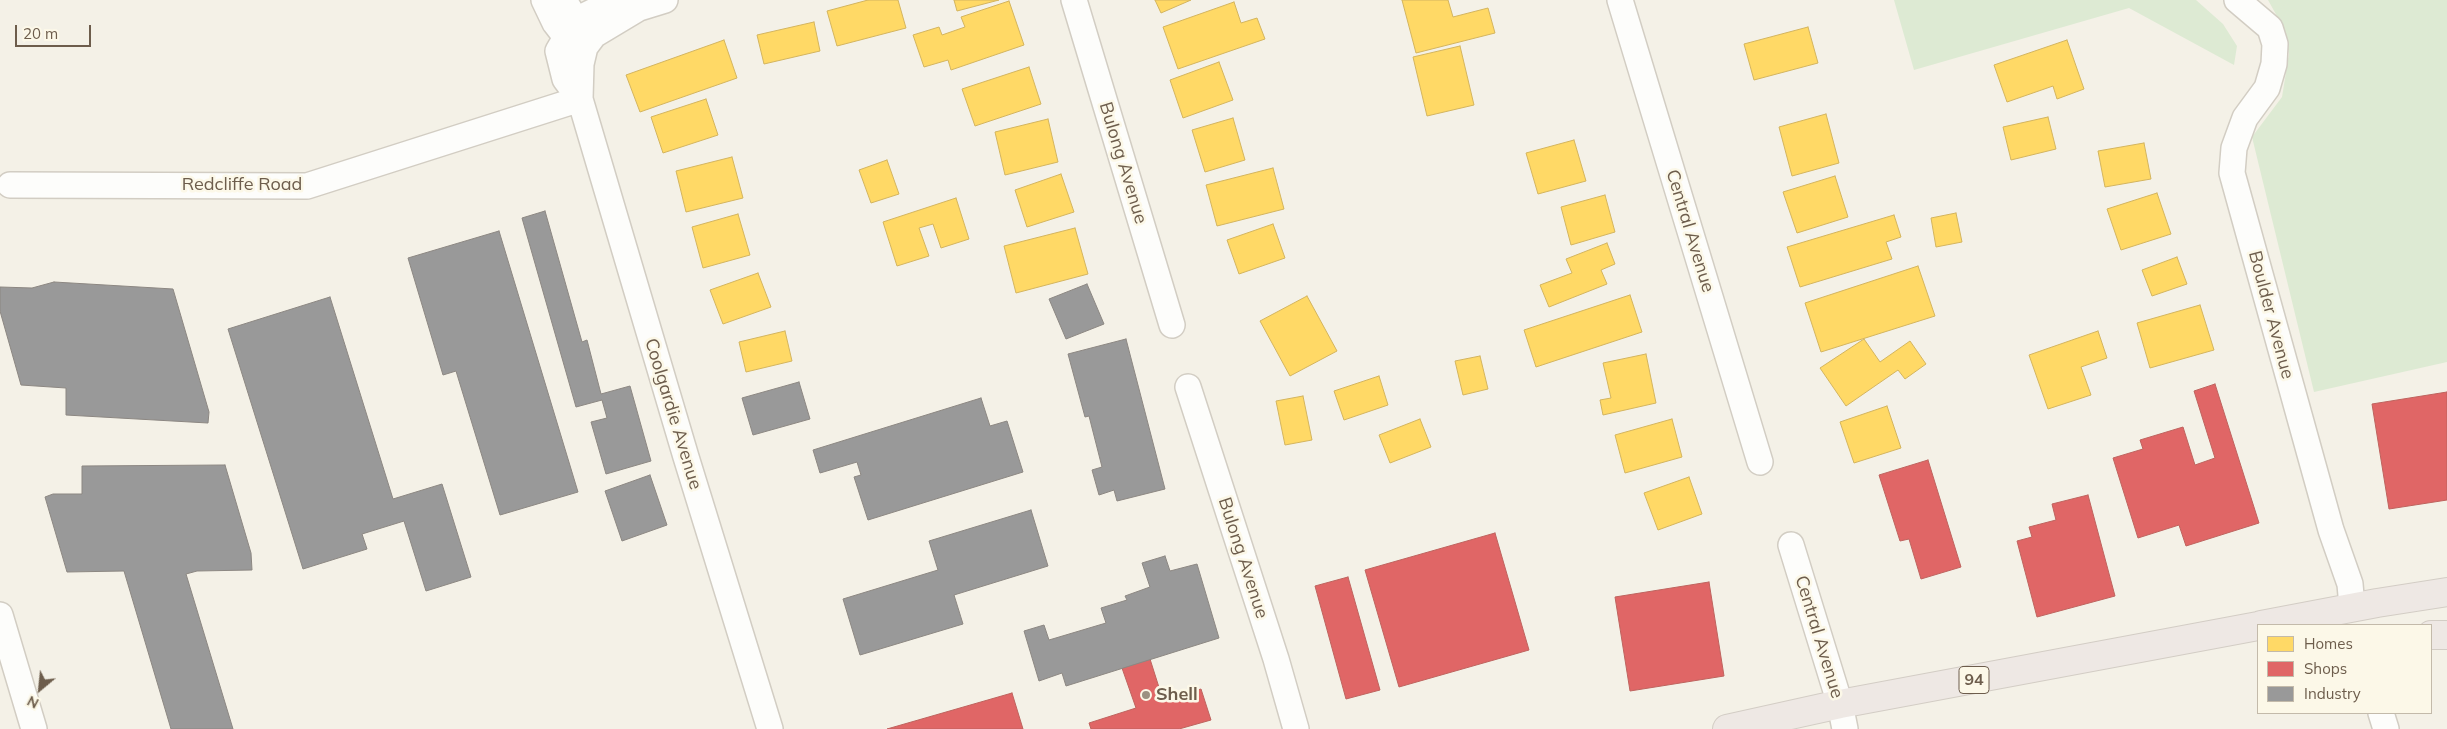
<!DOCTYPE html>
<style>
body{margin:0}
#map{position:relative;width:2447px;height:729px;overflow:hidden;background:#f4f1e7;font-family:Mulish,sans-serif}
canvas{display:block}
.legend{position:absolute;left:2257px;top:624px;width:175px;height:90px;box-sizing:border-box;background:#fcf8e8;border:1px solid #c3baaa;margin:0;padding:6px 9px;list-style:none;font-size:15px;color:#6d5d4c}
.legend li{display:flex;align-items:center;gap:10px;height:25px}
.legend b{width:25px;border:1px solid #c3baaa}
.north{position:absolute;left:15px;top:664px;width:50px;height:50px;-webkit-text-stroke:4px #fcf8e8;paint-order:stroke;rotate:208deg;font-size:14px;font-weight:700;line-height:20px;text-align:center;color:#6d5d4c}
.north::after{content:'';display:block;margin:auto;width:18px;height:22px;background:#6d5d4c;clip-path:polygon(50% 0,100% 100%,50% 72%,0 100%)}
.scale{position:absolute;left:15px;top:25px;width:76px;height:22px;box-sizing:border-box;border:2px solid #6d5d4c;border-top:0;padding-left:6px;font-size:15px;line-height:18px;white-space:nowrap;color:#6d5d4c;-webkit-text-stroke:4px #fcf8e8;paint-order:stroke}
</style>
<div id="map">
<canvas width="2447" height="729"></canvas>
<ul class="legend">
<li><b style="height:14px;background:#ffd966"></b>Homes</li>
<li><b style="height:14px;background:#e06666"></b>Shops</li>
<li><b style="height:14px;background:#999"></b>Industry</li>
</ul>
<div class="north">N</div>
<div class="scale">20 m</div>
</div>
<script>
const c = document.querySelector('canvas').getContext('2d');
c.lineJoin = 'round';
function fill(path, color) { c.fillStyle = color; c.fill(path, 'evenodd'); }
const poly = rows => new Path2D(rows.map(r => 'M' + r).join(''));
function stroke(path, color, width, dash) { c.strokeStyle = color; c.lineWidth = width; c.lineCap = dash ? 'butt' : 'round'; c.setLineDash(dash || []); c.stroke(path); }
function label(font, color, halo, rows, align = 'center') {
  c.font = font + ' Mulish,sans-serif'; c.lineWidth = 5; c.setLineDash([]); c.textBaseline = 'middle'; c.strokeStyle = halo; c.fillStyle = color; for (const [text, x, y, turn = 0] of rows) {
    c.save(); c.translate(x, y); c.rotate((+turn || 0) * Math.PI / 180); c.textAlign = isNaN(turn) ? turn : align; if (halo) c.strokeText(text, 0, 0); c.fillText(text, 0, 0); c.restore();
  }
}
fill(poly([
 [1894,0,2196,0,2223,24,2237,46,2234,65,2129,8,1914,70],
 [2268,0,2447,0,2447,362,2314,392,2252,137,2282,97,2289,54,2283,27]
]), '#ddead3');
const homes = poly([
 [868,0,898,0,906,28,837,46,827,11,868,0],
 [954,0,999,0,957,11,954,0],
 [1155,0,1191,0,1161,13,1155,0],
 [1402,0,1448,0,1453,17,1488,8,1495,33,1416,53,1402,0],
 [1009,1,1024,45,951,70,948,60,924,67,913,35,939,27,942,35,965,27,961,17,1009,1],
 [1234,2,1241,23,1257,18,1265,39,1178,69,1163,27,1234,2],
 [814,22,820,51,764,64,757,35,814,22],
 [1808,27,1818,63,1754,80,1744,44,1808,27],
 [724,40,737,78,640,112,626,75,724,40],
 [2067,40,2084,89,2057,99,2053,86,2007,102,1994,65,2067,40],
 [1460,46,1474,105,1427,116,1413,57,1460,46],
 [1219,62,1233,100,1183,118,1170,80,1219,62],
 [1029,67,1041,104,975,126,962,89,1029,67],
 [706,99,718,135,663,153,651,117,706,99],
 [1826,114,1839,163,1792,176,1779,127,1826,114],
 [2048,117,2056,149,2011,160,2003,127,2048,117],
 [1233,118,1245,160,1205,172,1192,130,1233,118],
 [1048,119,1058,162,1005,175,995,132,1048,119],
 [1574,140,1586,181,1538,194,1526,153,1574,140],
 [2144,143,2151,179,2105,187,2098,151,2144,143],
 [732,157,743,198,686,212,676,171,732,157],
 [887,160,899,194,871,203,859,170,887,160],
 [1273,168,1284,209,1217,226,1206,185,1273,168],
 [1061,174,1074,212,1027,227,1015,190,1061,174],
 [1835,176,1848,217,1797,233,1783,192,1835,176],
 [2157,193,2171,234,2121,250,2107,209,2157,193],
 [1605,195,1615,232,1571,245,1561,207,1605,195],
 [956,198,969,239,941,248,933,224,919,228,929,256,897,266,883,222,956,198],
 [1956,213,1962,242,1936,247,1931,218,1956,213],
 [738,214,750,255,703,268,692,227,738,214],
 [1894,215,1901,237,1886,242,1892,259,1800,287,1787,247,1894,215],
 [1273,224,1285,258,1239,274,1227,240,1273,224],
 [1075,228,1088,274,1016,293,1004,246,1075,228],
 [1607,243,1615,264,1601,270,1607,284,1549,307,1540,285,1572,273,1566,259,1607,243],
 [2177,257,2187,284,2152,296,2142,270,2177,257],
 [1918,266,1935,316,1821,352,1805,303,1918,266],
 [758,273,771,307,723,324,710,290,758,273],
 [1630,295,1642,332,1536,367,1524,330,1630,295],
 [1307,296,1337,351,1290,376,1260,321,1307,296],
 [2200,305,2214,350,2150,368,2137,323,2200,305],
 [785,331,792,361,746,372,739,342,785,331],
 [2098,331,2107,358,2081,367,2091,395,2048,409,2029,355,2098,331],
 [1864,339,1880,362,1910,341,1926,364,1905,379,1898,370,1846,406,1820,368,1864,339],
 [1646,354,1656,403,1603,415,1600,400,1611,398,1603,363,1646,354],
 [1480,356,1488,389,1463,395,1455,361,1480,356],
 [1379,376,1388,405,1344,420,1334,391,1379,376],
 [1303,396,1312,440,1285,445,1276,401,1303,396],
 [1887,406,1901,448,1854,463,1840,422,1887,406],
 [1420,419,1431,447,1390,463,1379,435,1420,419],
 [1672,419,1682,457,1625,473,1615,435,1672,419],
 [1689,477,1702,514,1658,530,1644,493,1689,477]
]);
fill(homes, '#ffd966');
stroke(homes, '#d3b45e', 1);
const shops = poly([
 [2215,384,2259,523,2186,546,2179,525,2138,538,2113,458,2143,449,2140,440,2183,427,2195,465,2215,458,2194,391,2215,384],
 [2447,392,2447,500,2389,509,2372,404,2447,392],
 [1928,460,1961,567,1921,579,1909,539,1900,541,1879,475,1928,460],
 [2088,495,2115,596,2037,617,2017,541,2032,537,2029,527,2056,520,2052,504,2088,495],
 [1495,533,1529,650,1399,687,1365,570,1495,533],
 [1348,577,1380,690,1346,699,1315,586,1348,577],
 [1709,582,1724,676,1630,691,1615,597,1709,582],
 [1150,659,1163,700,1201,689,1211,720,1179,729,1091,729,1089,723,1136,708,1122,668,1150,659],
 [1012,693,1023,729,887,729,1012,693]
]);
fill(shops, '#e06666');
stroke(shops, '#be635e', 1);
const industry = poly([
 [545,211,582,342,587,340,601,394,630,386,651,461,606,474,591,422,607,418,602,400,576,407,522,218,545,211],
 [499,231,578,492,500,515,456,371,443,375,408,258,499,231],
 [54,282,173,289,209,412,208,423,66,415,66,388,21,385,0,311,0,287,32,288,54,282],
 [1087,284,1104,324,1066,339,1049,299,1087,284],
 [330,297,393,499,442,484,471,577,426,591,404,521,362,534,367,549,303,569,228,329,330,297],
 [1126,339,1165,489,1117,501,1114,490,1099,495,1092,470,1102,467,1089,416,1085,417,1068,354,1126,339],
 [799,382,810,419,753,435,742,398,799,382],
 [981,398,990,426,1007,421,1023,472,868,520,854,477,861,475,857,462,820,473,813,450,981,398],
 [225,465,251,553,252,570,197,571,186,574,233,729,171,729,124,571,67,572,45,497,53,494,82,494,82,466,225,465],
 [650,475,667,525,622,541,605,491,650,475],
 [1031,510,1048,566,954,595,963,624,860,655,843,599,938,570,929,541,1031,510],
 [1165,556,1170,571,1197,564,1219,638,1066,686,1062,673,1039,681,1024,631,1044,625,1049,640,1106,623,1101,608,1127,600,1125,596,1150,587,1142,563,1165,556]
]);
fill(industry, '#999');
stroke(industry, '#8c8782', 1);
const minor = poly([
 [544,0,555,23,565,36,578,43],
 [564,0,577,22,589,34],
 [1074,0,1172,325],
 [1620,0,1760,462],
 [2237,0,2270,28,2275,44,2274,64,2267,88,2245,118,2234,148,2232,173,2331,530,2350,584,2352,607],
 [639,8,594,35,585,47,581,64,580,99,686,457,770,729],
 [580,99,565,79,558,51,572,27,582,17,598,9,639,8,665,0],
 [10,185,307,186,580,99],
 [1188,387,1276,659,1296,729],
 [1791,545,1840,704,1845,729],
 [0,615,34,729],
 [2381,713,2386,729]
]);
const highway = poly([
 [2261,625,2377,603,2447,592],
 [2431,635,2447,635],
 [1727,729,1840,704,2258,626]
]);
stroke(minor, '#d2cdc3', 28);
stroke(highway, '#d3cdc5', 30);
stroke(minor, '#fdfdfb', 25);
stroke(highway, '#eee8e4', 28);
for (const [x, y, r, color] of [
 [1146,695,5,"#9c9182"]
]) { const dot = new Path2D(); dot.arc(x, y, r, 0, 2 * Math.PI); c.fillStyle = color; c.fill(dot); stroke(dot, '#fcf8e8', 2); }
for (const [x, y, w] of [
 [1974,680,30]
]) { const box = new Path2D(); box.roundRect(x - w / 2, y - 13.5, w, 27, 4); c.fillStyle = '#fcf8e8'; c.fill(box); stroke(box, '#6d5d4c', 1); }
label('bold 16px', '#6d5d4c', null, [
 ["94",1974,680]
]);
label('18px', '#6d5d4c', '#fcf8e8', [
 ["Bulong Avenue",1123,163,73],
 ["Redcliffe Road",242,185],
 ["Central Avenue",1690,231,73],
 ["Boulder Avenue",2271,315,75],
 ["Coolgardie Avenue",673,414,73],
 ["Bulong Avenue",1243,558,72],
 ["Central Avenue",1819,637,73]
]);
label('bold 18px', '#6d5d4c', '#fcf8e8', [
 ["Shell",1156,695]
], 'left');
</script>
